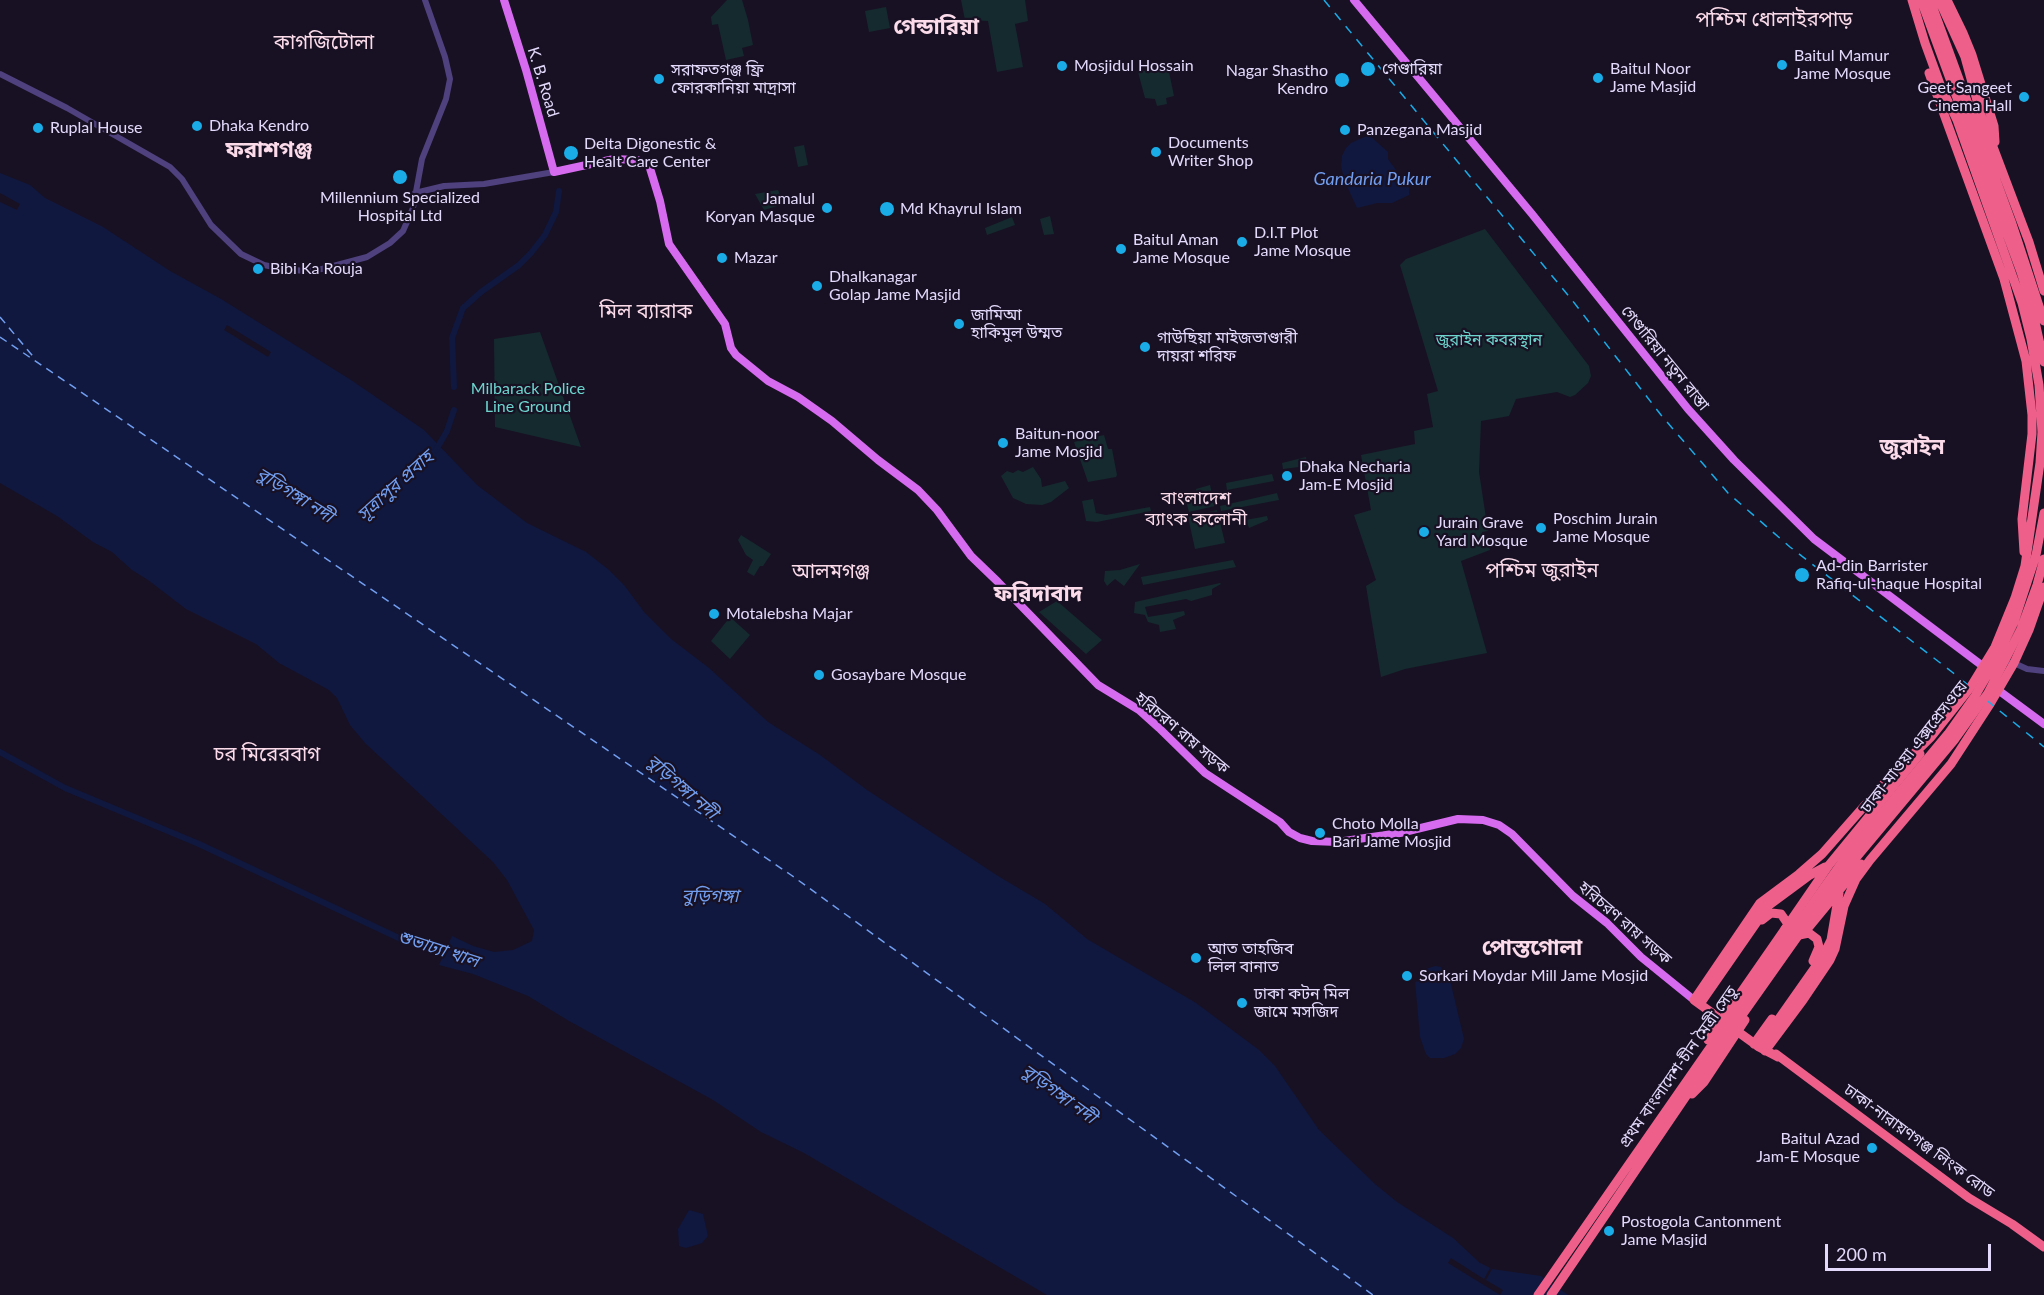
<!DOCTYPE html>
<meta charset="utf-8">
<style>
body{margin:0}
#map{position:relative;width:2044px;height:1295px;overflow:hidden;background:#181124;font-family:Lato,sans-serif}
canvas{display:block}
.scale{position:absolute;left:1825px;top:1244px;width:166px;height:27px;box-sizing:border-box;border:3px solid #e3d9fb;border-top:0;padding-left:8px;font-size:18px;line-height:21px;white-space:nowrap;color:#e3d9fb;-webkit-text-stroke:4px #181124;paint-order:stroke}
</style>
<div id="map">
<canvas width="2044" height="1295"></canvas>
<div class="scale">200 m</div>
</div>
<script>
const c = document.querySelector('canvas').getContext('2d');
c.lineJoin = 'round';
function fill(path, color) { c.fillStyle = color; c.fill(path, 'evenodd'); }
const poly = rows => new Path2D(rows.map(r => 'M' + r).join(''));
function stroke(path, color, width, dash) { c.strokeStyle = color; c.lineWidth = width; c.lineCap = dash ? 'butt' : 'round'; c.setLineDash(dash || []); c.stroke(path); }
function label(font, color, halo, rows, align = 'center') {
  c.font = font + ' Lato,"Noto Sans Bengali",sans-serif'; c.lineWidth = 4.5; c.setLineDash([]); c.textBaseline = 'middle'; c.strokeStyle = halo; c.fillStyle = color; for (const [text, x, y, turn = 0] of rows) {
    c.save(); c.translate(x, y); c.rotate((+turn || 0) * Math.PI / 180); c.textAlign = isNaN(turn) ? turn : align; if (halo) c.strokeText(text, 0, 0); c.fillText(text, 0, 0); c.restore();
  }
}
fill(poly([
 [727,0,742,0,748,20,753,45,742,48,744,56,726,60,718,24,712,25,711,17],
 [961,0,1025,0,1028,21,1015,24,1023,67,997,72,988,21,965,20],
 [886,7,890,28,869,32,865,11],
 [1168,67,1174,96,1166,98,1167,104,1157,106,1155,99,1145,98,1138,72],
 [804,145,808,165,798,167,794,147],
 [778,190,784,204,764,210,755,194],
 [1050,216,1054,234,1044,235,1040,219],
 [1012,217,1015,225,987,235,985,228],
 [1485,229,1589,366,1591,376,1588,383,1575,395,1570,397,1557,392,1516,399,1509,416,1481,421,1479,472,1488,531,1482,532,1483,537,1488,537,1490,550,1461,561,1487,653,1405,669,1381,677,1366,586,1376,580,1354,515,1371,510,1361,455,1415,444,1414,431,1433,427,1427,394,1438,391,1400,265,1406,259],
 [540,332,581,447,495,427,494,339],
 [1104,435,1108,449,1112,449,1117,475,1116,477,1088,482,1074,442],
 [1306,457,1307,466,1283,469,1282,463],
 [1033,467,1041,479,1042,487,1065,481,1069,488,1051,502,1042,505,1026,504,1013,498,1001,476,1007,471,1013,473,1018,470,1023,472],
 [1272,474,1274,481,1227,490,1226,483],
 [1210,485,1215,506,1189,512,1185,497,1197,495,1196,489],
 [1277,493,1279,500,1221,511,1220,506],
 [1093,499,1096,513,1106,515,1150,507,1151,511,1097,522,1086,521,1082,501],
 [1217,510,1225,543,1195,549,1188,517],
 [1267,516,1268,520,1249,528,1246,520],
 [741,535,771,554,763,566,760,566,754,576,747,572,753,560,746,555,738,540],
 [1233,560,1236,567,1143,585,1141,577],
 [1140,564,1124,586,1115,579,1107,586,1104,581,1105,571,1120,570],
 [1220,583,1221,584,1212,589,1212,595,1191,601,1186,599,1145,607,1148,617,1184,611,1185,615,1173,620,1176,629,1160,632,1159,625,1148,622,1145,615,1134,613,1135,602],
 [1057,601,1102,640,1086,654,1039,612],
 [730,617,750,635,730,659,711,641]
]), '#152a2e');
fill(poly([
 [1369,135,1388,152,1388,159,1409,188,1409,195,1392,203,1377,203,1357,208,1345,182,1341,166,1342,156,1346,148,1351,143],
 [0,173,30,185,45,198,103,227,170,271,221,299,351,380,424,430,477,485,527,523,586,552,609,570,624,585,644,612,671,639,709,668,768,722,820,755,867,790,998,876,1045,904,1087,939,1196,1003,1259,1050,1275,1066,1319,1130,1375,1184,1397,1202,1453,1238,1480,1263,1492,1269,1541,1276,1568,1295,1047,1295,804,1153,761,1132,713,1100,569,1021,528,996,473,974,439,965,452,936,473,946,494,952,513,950,532,941,534,930,507,880,493,862,365,743,350,725,337,698,329,690,279,663,256,644,186,609,148,580,132,570,112,552,93,542,57,516,0,483],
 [1435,966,1441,967,1450,980,1464,1039,1461,1048,1455,1054,1444,1058,1430,1058,1426,1054,1420,1037,1415,982,1419,981,1419,976,1426,969],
 [689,1210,703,1214,708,1236,702,1243,686,1248,679,1246,678,1229]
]), '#10183f');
fill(poly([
 [0,193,20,204,17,210,0,202],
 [227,325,271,352,268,357,224,330],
 [1451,1258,1484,1279,1490,1268,1492,1269,1486,1280,1503,1290,1500,1295,1448,1263]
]), '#181124');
stroke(poly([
 [454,387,452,338,463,308,481,292,519,265,531,253,545,235,556,212,559,191],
 [436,450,447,431,454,410],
 [0,752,65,788,199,844,403,940,452,954]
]), '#10183f', 6);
stroke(poly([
 [0,317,36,360],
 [0,337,791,875,1373,1295]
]), '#729ef0', 1.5, [8, 6]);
stroke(poly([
 [0,74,67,108,170,167,182,179,211,225,241,254,264,265,283,269,305,271,322,269,367,257,390,243,403,231,413,208,422,159,446,99,450,79,445,57,425,0],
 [415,193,444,186,484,184,554,172],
 [2010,663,2014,663,2027,669,2044,671]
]), '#4f417e', 6);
stroke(poly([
 [504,0,526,70,554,172,614,159,637,160,649,165,660,201,669,244,725,324,731,348,736,355,768,381,798,397,832,421,878,460,918,490,937,510,971,556,998,582,1098,685,1139,710,1159,728,1205,773,1280,822,1289,832,1300,838,1312,841,1337,842,1400,833,1458,819,1483,820,1499,825,1512,834,1573,896,1607,923,1641,957,1694,1000],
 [1354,0,1532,214,1688,409,1734,460,1814,539,1984,667,1986,671],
 [1996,686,1998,690,2044,724]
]), '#d76bf0', 8);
stroke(poly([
 [1921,0,2021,272,2031,304,2044,362],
 [1930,0,2011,221,2044,321],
 [1939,0,1965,57,1981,115,2029,242,2044,291],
 [1947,0,1963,33,1972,55,1994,126,1995,142],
 [1929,73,2004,279,2026,361,2032,415,2032,434,2022,519,2024,552],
 [1762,920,1771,913,1781,914,1790,927],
 [1809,927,1861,864],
 [1785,929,1829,865,1920,754],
 [1799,935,1809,933,1817,939,1819,947,1813,961],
 [1700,1004,1768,906,1810,875,1825,867],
 [1754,1044,1772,1019],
 [1759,1047,1823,956,1831,940,1839,893],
 [1765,1051,1803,1000,1830,960,1835,949,1844,906,1856,879,1870,860,1951,764,1990,704,2014,663,2029,630,2044,587],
 [1776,1054,1969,1198,2012,1224,2044,1247],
 [1778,1057,1759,1047,1694,1000,1760,903,1799,874,1822,854,1889,778,1931,737,1970,688,1995,647,2015,598,2025,566,2040,463,2042,432,2039,385,2031,339,2022,303,1957,120,1941,87,1925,43,1912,0]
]), '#ee608a', 9);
stroke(poly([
 [1324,0,1572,300,1661,415,1728,493,1790,547,1952,672,2044,747]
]), '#19ace7', 1.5, [9, 8]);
stroke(poly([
 [1708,1040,1785,929],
 [1692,1094,1704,1082,1745,1020],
 [1538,1295,1707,1052,1845,858,1948,734,1975,696,1992,667,2014,622,2036,555,2044,513],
 [1551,1295,1716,1052,1839,878,1955,739,1988,693,2021,629,2037,585,2044,559]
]), '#ee608a', 9);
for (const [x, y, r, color] of [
 [1782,65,6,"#19ace7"],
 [1062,66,6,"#19ace7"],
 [1368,69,8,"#19ace7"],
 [1598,78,6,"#19ace7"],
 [659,79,6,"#19ace7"],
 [1342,80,8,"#19ace7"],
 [2024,97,6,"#19ace7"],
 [197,126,6,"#19ace7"],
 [38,128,6,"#19ace7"],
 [1345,130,6,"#19ace7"],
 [1156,152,6,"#19ace7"],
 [571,153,8,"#19ace7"],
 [400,177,8,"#19ace7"],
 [827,208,6,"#19ace7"],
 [887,209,8,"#19ace7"],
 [1242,242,6,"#19ace7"],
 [1121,249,6,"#19ace7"],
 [722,258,6,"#19ace7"],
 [258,269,6,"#19ace7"],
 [817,286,6,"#19ace7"],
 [959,324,6,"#19ace7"],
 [1145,347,6,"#19ace7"],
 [1003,443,6,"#19ace7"],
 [1287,476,6,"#19ace7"],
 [1541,528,6,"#19ace7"],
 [1424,532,6,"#19ace7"],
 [1802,575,8,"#19ace7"],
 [714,614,6,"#19ace7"],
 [819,675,6,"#19ace7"],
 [1320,833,6,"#19ace7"],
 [1196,958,6,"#19ace7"],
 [1407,976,6,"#19ace7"],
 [1242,1003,6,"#19ace7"],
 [1872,1148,6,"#19ace7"],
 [1609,1231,6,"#19ace7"]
]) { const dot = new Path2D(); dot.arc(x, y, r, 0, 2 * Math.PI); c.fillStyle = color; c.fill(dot); stroke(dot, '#181124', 2); }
label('16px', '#e3d9fb', '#181124', [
 ["Baitul Mamur",1794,56],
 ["Jame Mosque",1794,74],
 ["Mosjidul Hossain",1074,66],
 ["গেণ্ডারিয়া",1382,69],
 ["Baitul Noor",1610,69],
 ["Jame Masjid",1610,87],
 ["সরাফতগঞ্জ ফ্রি",671,70],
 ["ফোরকানিয়া মাদ্রাসা",671,88],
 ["Nagar Shastho",1328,71,"right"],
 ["Kendro",1328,89,"right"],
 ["Geet Sangeet",2012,88,"right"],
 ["Cinema Hall",2012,106,"right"],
 ["Dhaka Kendro",209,126],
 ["Ruplal House",50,128],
 ["Panzegana Masjid",1357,130],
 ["Documents",1168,143],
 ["Writer Shop",1168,161],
 ["Delta Digonestic &",584,144],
 ["Healt Care Center",584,162],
 ["Millennium Specialized",400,198,"center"],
 ["Hospital Ltd",400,216,"center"],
 ["Jamalul",815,199,"right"],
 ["Koryan Masque",815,217,"right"],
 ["Md Khayrul Islam",900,209],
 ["D.I.T Plot",1254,233],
 ["Jame Mosque",1254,251],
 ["Baitul Aman",1133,240],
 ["Jame Mosque",1133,258],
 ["Mazar",734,258],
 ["Bibi Ka Rouja",270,269],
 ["Dhalkanagar",829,277],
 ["Golap Jame Masjid",829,295],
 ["জামিআ",971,315],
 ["হাকিমুল উম্মত",971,333],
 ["গাউছিয়া মাইজভাণ্ডারী",1157,338],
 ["দায়রা শরিফ",1157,356],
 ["Baitun-noor",1015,434],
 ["Jame Mosjid",1015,452],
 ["Dhaka Necharia",1299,467],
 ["Jam-E Mosjid",1299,485],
 ["Poschim Jurain",1553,519],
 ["Jame Mosque",1553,537],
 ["Jurain Grave",1436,523],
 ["Yard Mosque",1436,541],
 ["Ad-din Barrister",1816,566],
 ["Rafiq-ul-haque Hospital",1816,584],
 ["Motalebsha Majar",726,614],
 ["Gosaybare Mosque",831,675],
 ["Choto Molla",1332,824],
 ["Bari Jame Mosjid",1332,842],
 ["আত তাহজিব",1208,949],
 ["লিল বানাত",1208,967],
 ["Sorkari Moydar Mill Jame Mosjid",1419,976],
 ["ঢাকা কটন মিল",1254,994],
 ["জামে মসজিদ",1254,1012],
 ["Baitul Azad",1860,1139,"right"],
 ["Jam-E Mosque",1860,1157,"right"],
 ["Postogola Cantonment",1621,1222],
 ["Jame Masjid",1621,1240]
], 'left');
label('16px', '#e3d9fb', '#181124', [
 ["K. B. Road",543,82,73],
 ["গেণ্ডারিয়া নতুন রাস্তা",1665,358,51],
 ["হরিচরণ রায় সড়ক",1182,733,40],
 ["ঢাকা-মাওয়া এক্সপ্রেসওয়ে",1914,747,-52],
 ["হরিচরণ রায় সড়ক",1625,923,41],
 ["প্রথম বাংলাদেশ-চীন মৈত্রী সেতু",1678,1067,-55],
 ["ঢাকা-নারায়ণগঞ্জ লিংক রোড",1919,1141,36]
]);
label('16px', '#6cd4cd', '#181124', [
 ["জুরাইন কবরস্থান",1489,340],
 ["Milbarack Police",528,389],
 ["Line Ground",528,407]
]);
label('italic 18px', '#729ef0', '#181124', [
 ["Gandaria Pukur",1372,179],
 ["সূত্রাপুর প্রবাহ",395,486,-42],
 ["বুড়িগঙ্গা নদী",295,495,32],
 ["বুড়িগঙ্গা নদী",682,787,41],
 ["বুড়িগঙ্গা",710,896],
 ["শুভাঢ্যা খাল",438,949,18],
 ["বুড়িগঙ্গা নদী",1059,1094,36]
]);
label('18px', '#fbdbe9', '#181124', [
 ["বাংলাদেশ",1196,498],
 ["ব্যাংক কলোনী",1196,519]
]);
label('20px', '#fbdbe9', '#181124', [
 ["পশ্চিম ধোলাইরপাড়",1774,20],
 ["কাগজিটোলা",324,43],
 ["মিল ব্যারাক",646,312],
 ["পশ্চিম জুরাইন",1542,571],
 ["আলমগঞ্জ",831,572],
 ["চর মিরেরবাগ",267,755]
]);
label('bold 22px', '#fbdbe9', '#181124', [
 ["গেন্ডারিয়া",936,27],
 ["ফরাশগঞ্জ",269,150],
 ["জুরাইন",1912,447],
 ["ফরিদাবাদ",1038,594],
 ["পোস্তগোলা",1532,948]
]);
</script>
